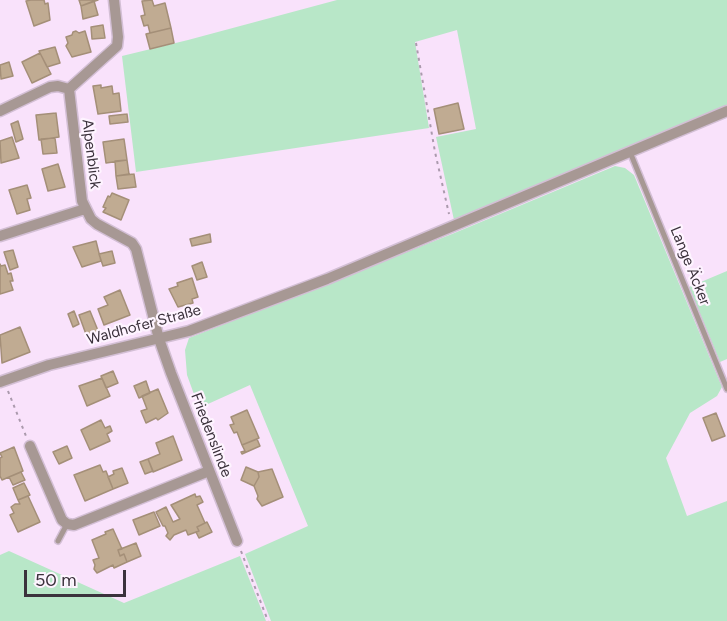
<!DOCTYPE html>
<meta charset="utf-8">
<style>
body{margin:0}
#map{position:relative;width:727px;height:621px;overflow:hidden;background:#f9e2fb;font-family:Figtree,sans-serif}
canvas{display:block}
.scale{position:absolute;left:24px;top:570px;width:102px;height:27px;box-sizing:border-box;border:3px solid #3b323c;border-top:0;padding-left:8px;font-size:18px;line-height:21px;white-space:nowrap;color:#3b323c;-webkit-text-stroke:4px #fef4ff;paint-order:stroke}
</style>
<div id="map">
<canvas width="727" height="621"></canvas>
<div class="scale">50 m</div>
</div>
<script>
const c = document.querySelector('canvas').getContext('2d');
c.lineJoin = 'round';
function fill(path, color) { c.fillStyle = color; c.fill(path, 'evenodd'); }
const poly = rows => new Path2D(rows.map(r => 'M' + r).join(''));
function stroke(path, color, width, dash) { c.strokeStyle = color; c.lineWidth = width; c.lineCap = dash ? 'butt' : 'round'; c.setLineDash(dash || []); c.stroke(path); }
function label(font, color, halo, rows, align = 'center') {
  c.font = font + ' Figtree,sans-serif'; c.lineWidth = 4.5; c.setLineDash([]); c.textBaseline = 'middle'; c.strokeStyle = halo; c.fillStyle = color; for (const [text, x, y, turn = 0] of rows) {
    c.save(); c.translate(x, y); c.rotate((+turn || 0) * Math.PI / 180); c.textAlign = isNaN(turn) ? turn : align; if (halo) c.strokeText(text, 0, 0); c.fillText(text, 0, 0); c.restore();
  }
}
fill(poly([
 [337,0,727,0,727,105,454,220,436,137,476,129,457,30,415,42,429,128,136,172,122,56,188,40],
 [615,166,625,168,634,175,722,387,717,396,690,413,666,458,687,516,727,501,727,621,271,621,245,554,308,526,250,385,199,408,187,375,185,350,189,338,452,234],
 [727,271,727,359,720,362,689,287],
 [9,551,124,603,240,556,266,621,0,621,0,555]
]), '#b8e7c8');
const building = poly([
 [31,0,44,0,45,4,48,3,50,20,34,26,26,1,31,0],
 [79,0,98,0,81,6,79,0],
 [152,0,154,6,165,3,171,28,150,33,148,25,144,26,141,16,145,15,142,1,152,0],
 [94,1,98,15,83,19,81,6,94,1],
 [103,25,105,38,92,39,91,27,103,25],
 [171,28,174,43,150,49,146,34,171,28],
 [76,31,79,33,85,31,91,52,72,57,66,46,68,43,66,37,72,35,73,32,76,31],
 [55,47,60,63,47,67,39,51,55,47],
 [40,53,51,74,32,83,22,62,40,53],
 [9,62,13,76,1,79,0,65,9,62],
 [101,85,101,88,112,86,113,94,119,93,121,111,98,114,93,86,101,85],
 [458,103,464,129,439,134,434,109,458,103],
 [56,113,59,137,39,140,36,115,56,113],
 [127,114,128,122,110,124,109,116,127,114],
 [18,121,23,139,16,142,11,124,18,121],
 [12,137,19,158,1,163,0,141,12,137],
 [55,138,57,153,43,154,41,139,55,138],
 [124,139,127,160,106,163,103,142,124,139],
 [127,160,129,174,116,176,115,161,127,160],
 [58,164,65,187,48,191,42,169,58,164],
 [134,174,136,187,118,189,116,176,134,174],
 [27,185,31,198,27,199,30,210,17,214,9,190,27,185],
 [112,193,129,200,121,220,103,212,106,208,103,207,108,196,110,197,112,193],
 [210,234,211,242,192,246,190,239,210,234],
 [96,241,101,261,82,267,73,247,96,241],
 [13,250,18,267,10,270,4,252,13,250],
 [112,251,115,263,103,266,99,254,112,251],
 [202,262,207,277,197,280,192,266,202,262],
 [0,264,1,266,5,265,8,274,11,273,13,281,10,281,13,290,0,294,0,264],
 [192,278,198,297,192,299,193,303,178,307,169,289,178,286,177,283,192,278],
 [120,290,130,315,104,325,98,309,108,305,104,297,120,290],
 [74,311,79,324,73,327,68,314,74,311],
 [90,311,99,333,87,337,79,315,90,311],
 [20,327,30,352,2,363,0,335,20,327],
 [113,371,118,383,106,388,101,376,113,371],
 [102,378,110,396,87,406,79,386,102,378],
 [146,381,150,393,139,398,134,386,146,381],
 [158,389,168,413,158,420,156,418,146,423,141,411,147,409,142,396,158,389],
 [247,410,259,438,242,445,237,432,234,433,230,425,234,424,231,417,247,410],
 [716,413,725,436,712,441,703,418,716,413],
 [101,420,105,428,110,426,112,431,107,434,110,441,90,450,81,430,101,420],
 [173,436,182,460,153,472,148,459,160,454,156,443,173,436],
 [257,439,260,446,242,454,241,452,245,451,242,445,257,439],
 [67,446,72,458,59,464,53,452,67,446],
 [14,447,23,471,2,480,0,476,0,458,2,457,0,453,14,447],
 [148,459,153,471,145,474,140,462,148,459],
 [100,465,103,472,106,471,113,489,85,501,74,475,100,465],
 [246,467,258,472,259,477,254,486,241,480,246,467],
 [122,468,128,483,113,489,108,477,114,474,113,471,122,468],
 [272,469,283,497,262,506,257,499,258,496,254,486,259,477,258,472,272,469],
 [21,472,25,480,13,485,9,477,21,472],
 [24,483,30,495,18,500,13,488,24,483],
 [195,494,196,497,200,496,203,502,197,505,205,523,197,527,199,531,188,535,186,530,174,535,170,540,166,536,168,533,165,526,163,526,156,512,166,507,173,522,180,519,171,505,195,494],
 [28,496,40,522,18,532,10,515,14,513,11,507,15,504,20,504,18,500,28,496],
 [154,512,160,526,139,535,133,520,154,512],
 [207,522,212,532,199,538,196,532,199,531,197,527,207,522],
 [113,529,122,549,118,550,120,556,124,554,127,562,114,568,113,565,97,573,94,569,95,565,93,560,99,558,92,540,106,534,105,532,113,529],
 [136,543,141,556,127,562,124,554,120,556,118,550,136,543]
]);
fill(building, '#c0ab92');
stroke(building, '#a48f78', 1.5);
const lane = poly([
 [630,152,727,389],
 [58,541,67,524]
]);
const street = poly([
 [114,0,118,37,117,46,69,89,82,201,91,219,97,224,132,243,136,249,159,339,171,373,237,541],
 [0,111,50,87,58,86,69,89],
 [0,236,85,209],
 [0,382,49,365,189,331,327,279,727,111],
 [30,446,62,520,67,524,74,525,209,471]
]);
stroke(lane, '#d3bfd5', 8);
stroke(street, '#d3bfd5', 13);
stroke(poly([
 [416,43,435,152,449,214],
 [8,391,26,436],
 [241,551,268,621]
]), '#ab9aad', 2, [3, 4.5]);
stroke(lane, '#a79894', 5);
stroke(street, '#a79894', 10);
label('15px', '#3b323c', '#fef4ff', [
 ["Alpenblick",91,154,83],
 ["Lange Äcker",690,266,68],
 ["Waldhofer Straße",144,325,-15],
 ["Friedenslinde",211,435,69]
]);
</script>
